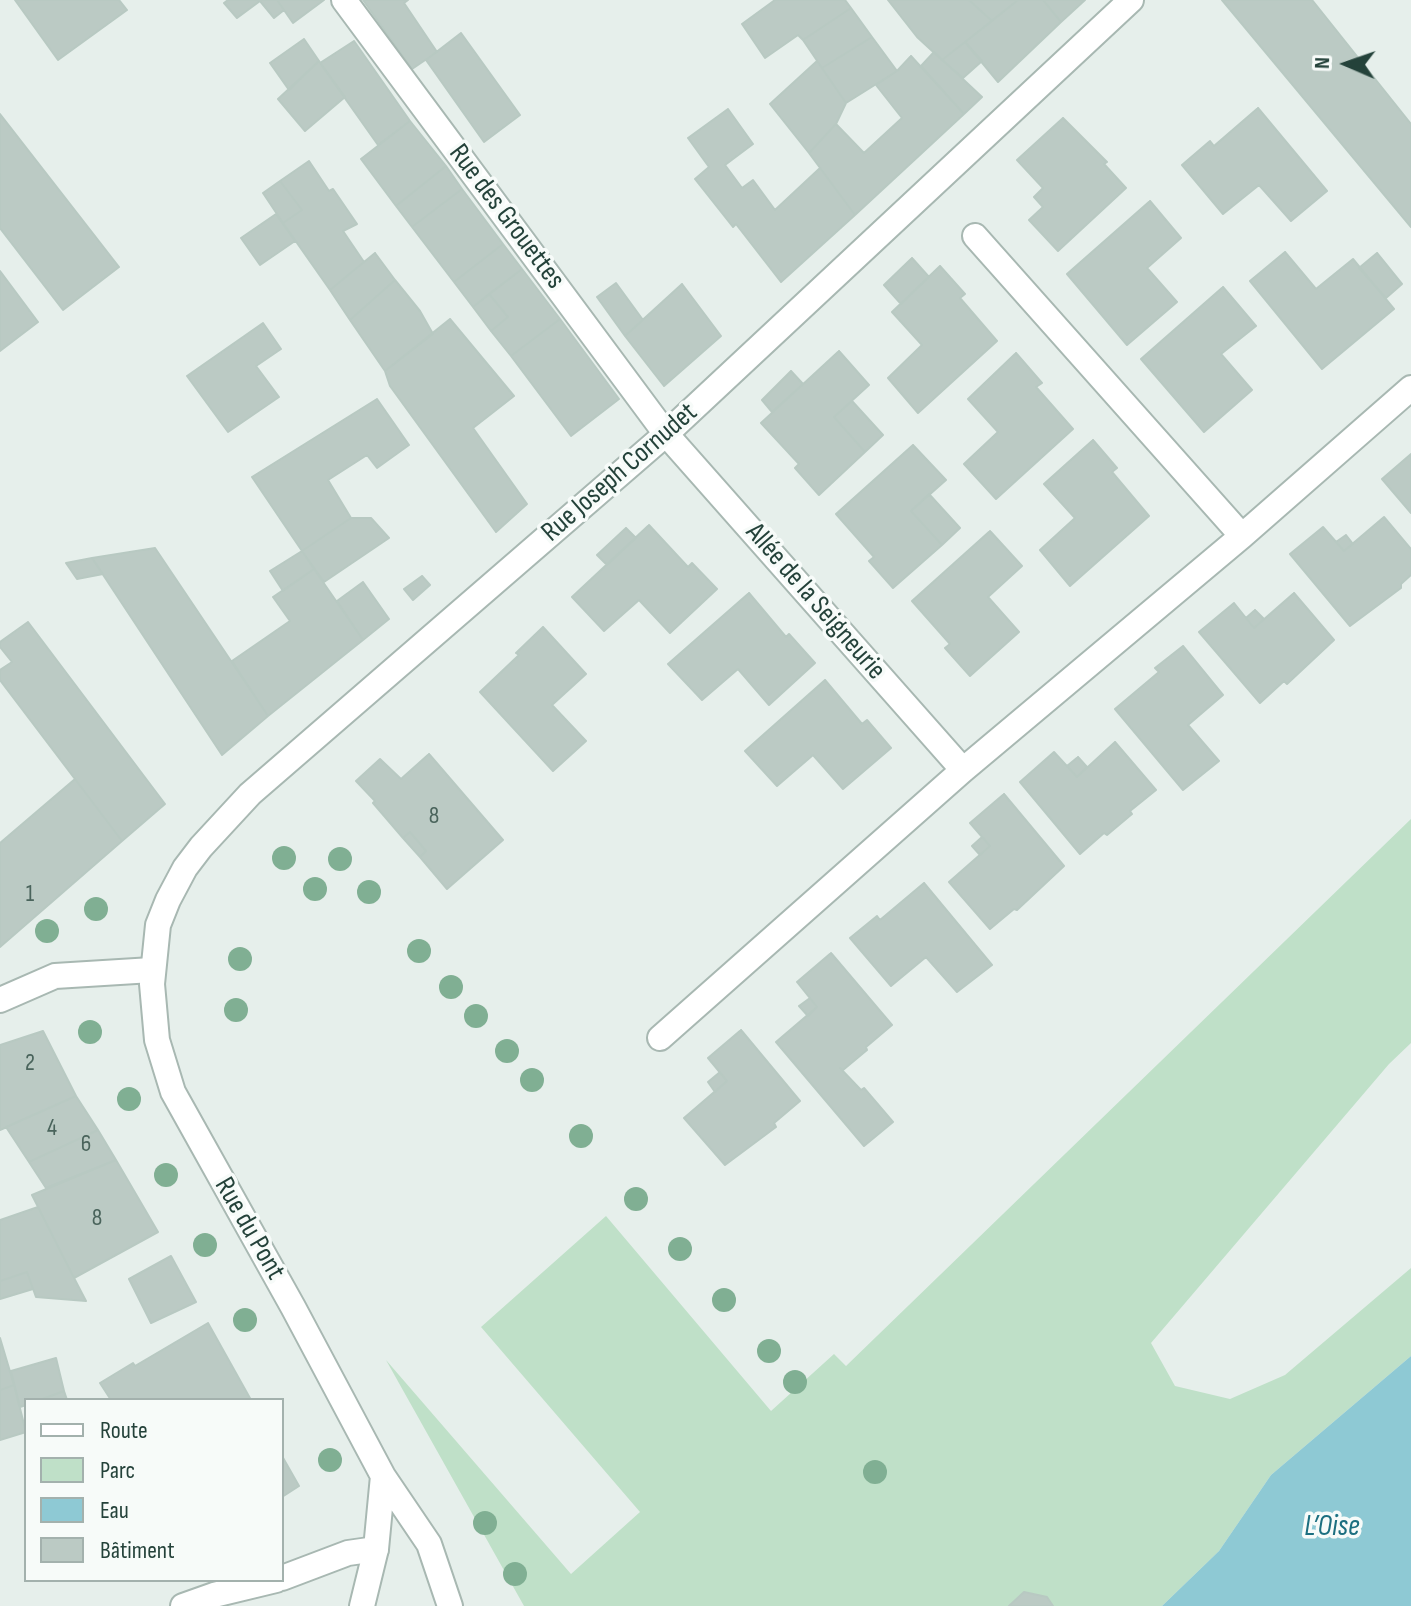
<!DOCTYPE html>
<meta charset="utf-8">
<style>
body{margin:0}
#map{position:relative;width:1411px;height:1606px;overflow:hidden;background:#e6efeb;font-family:"Sofia Sans Condensed",sans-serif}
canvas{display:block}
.legend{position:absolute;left:24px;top:1398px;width:260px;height:184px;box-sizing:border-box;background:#f7fbf9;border:2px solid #a3b1ad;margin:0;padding:10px 14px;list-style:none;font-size:24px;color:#24423a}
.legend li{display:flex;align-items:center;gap:16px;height:40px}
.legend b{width:40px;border:2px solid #a3b1ad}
.north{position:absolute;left:1307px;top:24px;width:80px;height:80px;-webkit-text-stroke:6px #f7fbf9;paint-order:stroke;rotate:272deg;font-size:22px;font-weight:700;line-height:32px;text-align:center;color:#24423a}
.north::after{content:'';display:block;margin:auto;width:28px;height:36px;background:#24423a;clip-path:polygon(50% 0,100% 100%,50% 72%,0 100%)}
</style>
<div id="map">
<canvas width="1411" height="1606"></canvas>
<ul class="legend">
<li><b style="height:10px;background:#fff"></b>Route</li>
<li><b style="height:22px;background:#bfe0c8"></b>Parc</li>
<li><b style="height:22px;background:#8ec9d4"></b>Eau</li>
<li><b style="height:22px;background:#bbcac4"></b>Bâtiment</li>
</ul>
<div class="north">N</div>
</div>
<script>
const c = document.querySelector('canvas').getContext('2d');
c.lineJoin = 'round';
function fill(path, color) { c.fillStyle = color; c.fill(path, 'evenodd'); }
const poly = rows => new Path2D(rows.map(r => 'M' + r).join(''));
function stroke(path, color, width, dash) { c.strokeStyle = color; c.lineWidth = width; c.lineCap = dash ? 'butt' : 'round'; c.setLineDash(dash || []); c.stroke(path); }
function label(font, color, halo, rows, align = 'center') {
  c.font = font + ' "Sofia Sans Condensed",sans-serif'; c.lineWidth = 7; c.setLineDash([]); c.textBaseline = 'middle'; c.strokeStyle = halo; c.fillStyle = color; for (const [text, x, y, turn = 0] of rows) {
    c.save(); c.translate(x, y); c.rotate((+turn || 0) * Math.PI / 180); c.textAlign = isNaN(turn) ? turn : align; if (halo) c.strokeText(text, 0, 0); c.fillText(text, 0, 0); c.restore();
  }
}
fill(poly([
 [1411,819,1411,1043,1389,1064,1151,1343,1175,1386,1230,1399,1285,1375,1411,1268,1411,1356,1271,1475,1219,1551,1162,1606,524,1606,386,1360,571,1574,640,1512,481,1327,606,1216,771,1411,834,1354,846,1366]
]), '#bfe0c8');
fill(poly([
 [1411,1356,1411,1606,1162,1606,1219,1551,1271,1475]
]), '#8ec9d4');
const building = poly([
 [15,0,119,0,127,10,58,60,15,0],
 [228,0,277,0,284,10,274,18,260,1,237,18,224,3,228,0],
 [277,0,324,0,293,23,277,0],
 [363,0,408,0,404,3,437,52,412,69,363,0],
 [775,0,845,0,851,8,803,40,798,35,765,58,742,24,775,0],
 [888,0,969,0,992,21,942,60,917,37,888,0],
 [969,0,1018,0,992,21,969,0],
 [1018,0,1043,0,1061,22,998,82,965,42,1018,0],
 [1043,0,1085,0,1061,22,1043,0],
 [1222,0,1312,0,1411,124,1411,227,1222,0],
 [851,8,872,37,822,68,803,40,851,8],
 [461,33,520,115,484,142,426,60,461,33],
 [872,37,897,71,846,103,822,68,872,37],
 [304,39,319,61,289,90,270,63,304,39],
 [354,41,410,121,378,145,320,63,354,41],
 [965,42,982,61,963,78,942,60,965,42],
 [934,52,982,97,964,114,921,66,934,52],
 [911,56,964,114,855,215,809,153,836,124,864,153,902,118,876,85,897,71,911,56],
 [319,61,345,97,305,131,278,99,319,61],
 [817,61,846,103,836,124,809,153,770,104,817,61],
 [1258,108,1327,191,1291,221,1259,185,1223,214,1182,165,1210,141,1214,146,1258,108],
 [728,109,753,144,725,165,742,188,753,180,775,210,820,168,855,215,781,282,736,224,733,227,695,179,709,167,688,138,728,109],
 [0,114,119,267,63,310,0,228,0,114],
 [1063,118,1107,162,1104,164,1126,188,1058,251,1029,220,1043,207,1034,197,1043,188,1017,160,1063,118],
 [410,121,446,166,396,206,361,159,410,121],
 [309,161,329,191,333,189,357,224,343,231,364,262,330,290,283,223,302,210,280,181,309,161],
 [446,166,462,189,412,227,396,206,446,166],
 [280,181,302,210,283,223,263,193,280,181],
 [462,189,503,244,454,282,412,227,462,189],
 [1150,201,1181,238,1147,268,1177,302,1127,345,1067,274,1150,201],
 [276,214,295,241,260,265,241,238,276,214],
 [503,244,522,269,473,307,454,282,503,244],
 [1285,252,1316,289,1353,259,1394,309,1322,369,1250,281,1285,252],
 [375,253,395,280,350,320,330,290,375,253],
 [1377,253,1402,284,1386,298,1359,268,1377,253],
 [912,258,929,277,901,304,884,285,912,258],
 [940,266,965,294,960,298,997,341,918,413,888,378,922,345,892,312,940,266],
 [522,269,560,319,511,356,491,331,508,317,489,294,522,269],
 [0,271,38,322,0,351,0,271],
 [395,280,420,311,433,334,385,371,350,320,395,280],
 [616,283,643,320,625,336,597,297,616,283],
 [682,284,721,336,664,386,625,336,682,284],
 [1223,287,1256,326,1221,354,1252,390,1204,432,1141,359,1223,287],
 [489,294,508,317,491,331,473,307,489,294],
 [450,319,514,396,473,428,527,504,496,532,390,386,385,371,450,319],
 [560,319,619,399,571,436,511,356,560,319],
 [263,323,281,349,256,366,279,397,228,432,187,376,263,323],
 [839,351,869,385,834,417,865,452,819,495,795,468,799,464,761,423,839,351],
 [1016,353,1042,383,1036,387,1073,429,996,499,964,464,998,432,968,399,1016,353],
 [791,371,803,384,772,412,762,400,791,371],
 [377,399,409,445,377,468,367,455,328,480,351,518,302,551,252,477,377,399],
 [852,401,883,435,865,452,834,417,852,401],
 [1093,440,1117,468,1112,472,1149,516,1070,586,1040,550,1075,518,1044,484,1093,440],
 [913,445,946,480,911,511,942,545,893,588,869,561,874,557,836,514,913,445],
 [1411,454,1411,513,1382,479,1411,454],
 [929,494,960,528,942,545,911,511,929,494],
 [1384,517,1411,549,1411,575,1401,584,1401,588,1350,626,1290,554,1323,527,1344,551,1384,517],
 [351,518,371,518,389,538,324,582,302,551,351,518],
 [649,525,688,567,692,563,717,589,670,633,639,600,604,631,572,597,649,525],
 [626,528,636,538,607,565,597,555,626,528],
 [990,531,1022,566,988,597,1019,632,970,676,945,648,950,644,912,601,990,531],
 [1346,535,1353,544,1344,551,1336,542,1346,535],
 [155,548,268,716,222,755,92,558,155,548],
 [302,551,314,569,283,591,270,571,302,551],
 [92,558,103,574,77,579,66,563,92,558],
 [314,569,363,640,268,716,232,661,290,621,273,597,314,569],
 [422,576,430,585,413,600,404,589,422,576],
 [363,582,389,619,363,640,337,601,363,582],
 [749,593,786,637,789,634,815,663,769,705,738,669,702,700,668,664,749,593],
 [1294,593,1334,640,1287,684,1284,681,1260,703,1199,632,1234,603,1254,628,1294,593],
 [1255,610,1264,619,1254,628,1246,618,1255,610],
 [28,622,165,804,122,841,0,680,0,670,12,662,0,647,0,642,28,622],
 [543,627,586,674,552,705,586,741,553,771,480,692,519,655,516,653,543,627],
 [1183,646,1223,695,1188,725,1219,761,1183,790,1115,709,1159,672,1155,668,1183,646],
 [825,680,862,724,867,720,891,748,843,789,813,755,777,786,745,751,825,680],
 [1115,742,1156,790,1130,811,1132,814,1107,835,1104,833,1080,854,1020,782,1054,752,1077,777,1115,742],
 [429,754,503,840,447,889,420,857,426,851,410,832,403,838,373,803,375,801,356,781,380,759,401,779,429,754],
 [1078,757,1087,767,1077,777,1067,766,1078,757],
 [75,779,122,841,0,947,0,843,75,779],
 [1004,794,1064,866,1017,910,1014,909,990,929,949,882,990,846,970,823,1004,794],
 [410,832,426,851,420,857,403,838,410,832],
 [982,837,990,846,980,855,972,846,982,837],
 [924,883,992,965,957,992,926,957,891,986,850,938,877,916,880,920,924,883],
 [831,953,892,1025,866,1047,867,1050,843,1070,840,1068,861,1090,864,1088,893,1122,864,1146,776,1042,817,1007,797,982,831,953],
 [810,998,817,1007,808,1016,799,1006,810,998],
 [741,1030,800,1101,774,1123,776,1127,725,1165,684,1118,727,1081,708,1058,741,1030],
 [43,1031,76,1096,0,1130,0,1045,43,1031],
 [720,1072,727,1081,715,1092,708,1082,720,1072],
 [76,1096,98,1130,29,1162,6,1127,76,1096],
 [98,1130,116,1160,46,1188,29,1162,98,1130],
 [116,1160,158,1232,74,1278,32,1195,116,1160],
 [38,1207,74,1278,86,1301,36,1297,27,1272,0,1281,0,1220,38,1207],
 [171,1256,196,1302,151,1323,129,1279,171,1256],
 [27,1272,33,1289,0,1299,0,1281,27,1272],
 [208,1323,251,1400,111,1400,100,1383,133,1363,135,1366,208,1323],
 [0,1338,14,1385,0,1390,0,1338],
 [56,1358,64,1391,40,1400,26,1400,26,1405,20,1407,11,1371,56,1358],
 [14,1385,26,1432,0,1440,0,1390,14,1385],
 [64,1391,67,1400,40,1400,64,1391],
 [282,1456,299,1486,282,1497,282,1456],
 [1024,1592,1047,1597,1053,1606,1009,1606,1024,1592]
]);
fill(building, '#bbcac4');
stroke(building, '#b8c9c2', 2);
const minor = poly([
 [344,0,666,434,963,770],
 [975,236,1242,536],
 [0,1000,55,976,152,970],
 [660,1038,963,770,1242,536,1411,388],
 [282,1578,348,1553,376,1549],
 [183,1606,214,1595,276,1580]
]);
const tertiary = poly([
 [362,1606,376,1549,383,1476],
 [450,1606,429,1544,383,1476,293,1307,173,1092,157,1040,152,984,158,925,168,900,185,868,201,847,250,794,666,434,1131,0]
]);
stroke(minor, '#a8b8b2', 28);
stroke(tertiary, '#a8b8b2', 28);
stroke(minor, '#fff', 24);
stroke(tertiary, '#fff', 24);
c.fillStyle = '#80af93';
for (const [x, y] of [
 [284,858],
 [340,859],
 [315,889],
 [369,892],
 [96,909],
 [47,931],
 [419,951],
 [240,959],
 [451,987],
 [236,1010],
 [476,1016],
 [90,1032],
 [507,1051],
 [532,1080],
 [129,1099],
 [581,1136],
 [166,1175],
 [636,1199],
 [205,1245],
 [680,1249],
 [724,1300],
 [245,1320],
 [769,1351],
 [795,1382],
 [330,1460],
 [875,1472],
 [485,1523],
 [515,1574]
]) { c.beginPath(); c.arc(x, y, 12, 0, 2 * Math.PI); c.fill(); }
label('24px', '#4a645c', null, [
 ["8",434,817],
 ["1",30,895],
 ["2",30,1064],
 ["4",52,1129],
 ["6",86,1145],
 ["8",97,1219]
]);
label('28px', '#24423a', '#f7fbf9', [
 ["Rue des Grouettes",506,217,53],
 ["Rue Joseph Cornudet",620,473,-41],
 ["Allée de la Seigneurie",815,602,49],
 ["Rue du Pont",249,1229,60]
]);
label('italic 30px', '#1c6f80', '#f7fbf9', [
 ["L’Oise",1332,1527]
]);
</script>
